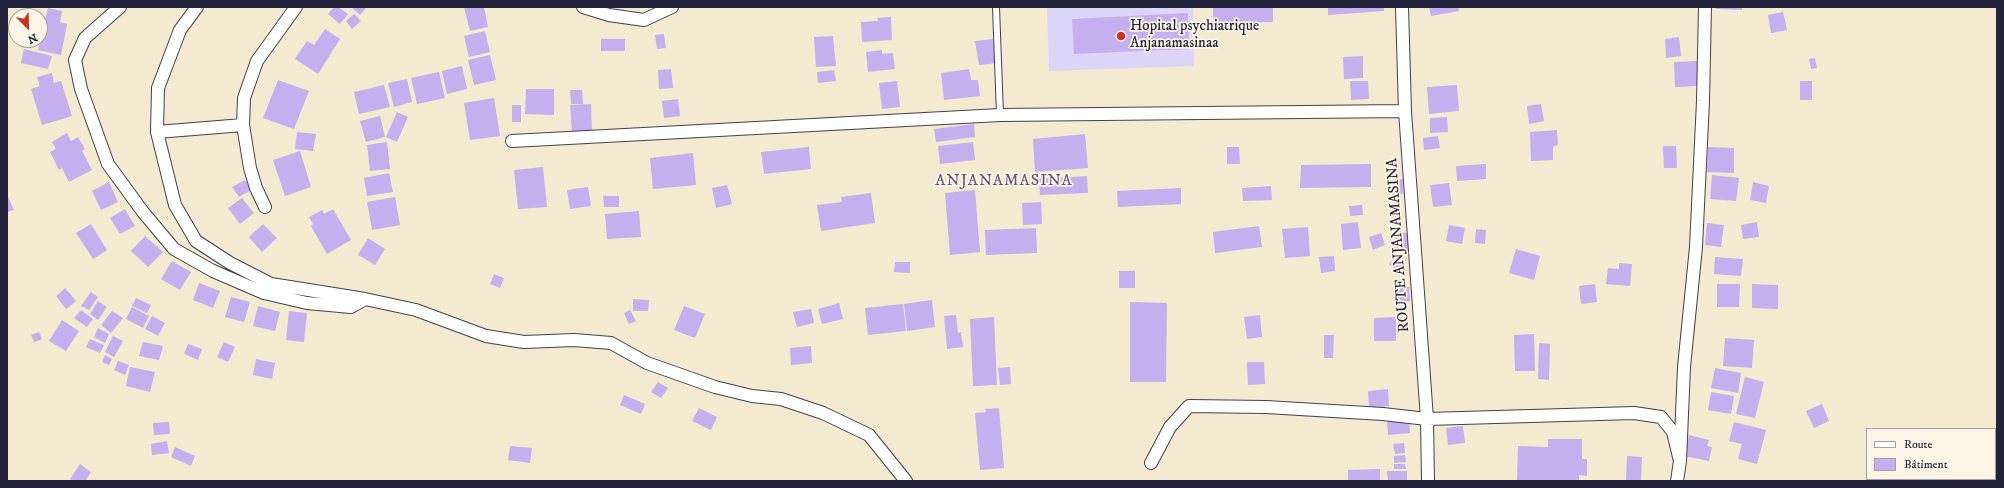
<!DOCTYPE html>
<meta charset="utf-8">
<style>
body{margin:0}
#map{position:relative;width:2004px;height:488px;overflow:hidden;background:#f3ead0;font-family:"IM FELL DW Pica",serif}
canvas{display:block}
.frame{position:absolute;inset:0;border:8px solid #22223b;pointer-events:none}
.legend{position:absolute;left:1866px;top:428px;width:130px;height:52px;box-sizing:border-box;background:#fcf5e5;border:1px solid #a5a1a1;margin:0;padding:5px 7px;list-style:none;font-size:12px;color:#22223b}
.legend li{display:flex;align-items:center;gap:8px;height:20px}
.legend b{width:20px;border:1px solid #a5a1a1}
.north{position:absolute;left:8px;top:8px;width:40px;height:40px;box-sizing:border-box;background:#fcf5e5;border:1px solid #a5a1a1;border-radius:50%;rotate:157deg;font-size:11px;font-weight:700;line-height:16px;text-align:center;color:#22223b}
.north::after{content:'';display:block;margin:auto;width:14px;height:18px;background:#c8321e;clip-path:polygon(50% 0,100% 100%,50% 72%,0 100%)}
</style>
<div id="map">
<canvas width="2004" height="488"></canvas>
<div class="frame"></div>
<ul class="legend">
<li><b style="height:5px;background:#fff"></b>Route</li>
<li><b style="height:11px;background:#c5afee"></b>Bâtiment</li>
</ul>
<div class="north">N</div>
</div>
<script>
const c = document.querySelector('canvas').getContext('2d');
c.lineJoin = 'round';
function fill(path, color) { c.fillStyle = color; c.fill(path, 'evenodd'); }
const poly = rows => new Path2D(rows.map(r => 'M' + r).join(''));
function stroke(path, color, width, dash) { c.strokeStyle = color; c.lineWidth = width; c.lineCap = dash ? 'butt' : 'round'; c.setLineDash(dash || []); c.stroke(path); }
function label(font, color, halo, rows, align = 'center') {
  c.font = font + ' "IM FELL DW Pica",serif'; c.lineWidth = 3.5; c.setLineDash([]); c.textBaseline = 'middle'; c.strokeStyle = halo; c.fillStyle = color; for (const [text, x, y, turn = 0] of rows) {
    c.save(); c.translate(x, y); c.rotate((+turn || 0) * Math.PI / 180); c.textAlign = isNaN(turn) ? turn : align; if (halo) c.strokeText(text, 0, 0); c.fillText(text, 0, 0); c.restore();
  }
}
fill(poly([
 [1047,7,1193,7,1194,66,1049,71]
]), '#dbd6f7');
fill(poly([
 [334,7,338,7,348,14,340,24,328,14],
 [351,7,367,7,360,15],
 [464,7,484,7,488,27,470,31],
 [1213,7,1273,7,1273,22,1213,23],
 [1328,7,1384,7,1384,11,1328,15],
 [1429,7,1458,7,1459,11,1431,16],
 [1716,7,1742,7,1742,10,1716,9],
 [48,8,62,11,60,22,67,24,61,55,38,50],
 [1783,12,1787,30,1771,33,1768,15],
 [1188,13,1189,49,1074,54,1072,19],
 [354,14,361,21,352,29,346,21],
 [891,17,892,40,862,42,861,22,878,21,877,18],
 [325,29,340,39,318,74,295,59,307,41,314,45],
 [485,31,490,52,469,57,464,36],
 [664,34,666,48,657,49,655,35],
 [833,36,836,66,816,67,814,37],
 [1679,37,1681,56,1666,58,1665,39],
 [601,39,625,39,625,51,601,51],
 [993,39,997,63,979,65,975,41],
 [24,49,52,56,48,69,21,63],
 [882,50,882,54,893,53,895,69,868,72,866,52],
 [490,55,496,80,474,85,468,60],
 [1363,56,1363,78,1344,79,1343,57],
 [1815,58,1817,68,1811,69,1809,59],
 [1698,61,1699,86,1675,87,1674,62],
 [462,66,467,89,447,94,442,71],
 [671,69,673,88,659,89,658,70],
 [969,69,971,80,978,80,980,96,944,100,941,73],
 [834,70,836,81,818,83,817,72],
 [439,72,445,98,417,104,411,78],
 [52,73,54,83,61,81,72,116,42,125,31,89,40,86,37,77],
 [407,79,412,102,394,107,388,83],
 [278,80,309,91,294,129,263,118],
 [897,81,900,107,882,109,879,83],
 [1350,81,1368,81,1369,99,1351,100],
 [1800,81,1812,81,1812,100,1800,100],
 [384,85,390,107,359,114,354,92],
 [1457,85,1459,111,1429,114,1427,87],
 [526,89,554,89,554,115,525,114],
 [570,90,582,90,583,104,571,104],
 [494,98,500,136,470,140,464,103],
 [678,99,680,116,664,118,662,101],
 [591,104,592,131,572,132,570,105],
 [1541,104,1544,121,1529,124,1527,106],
 [512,105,521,105,521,122,512,122],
 [397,112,408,117,397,142,386,137],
 [380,116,385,137,366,142,360,121],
 [1447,117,1448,132,1430,133,1430,118],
 [974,124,975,137,936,142,934,129],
 [1557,130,1558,145,1553,146,1553,160,1531,161,1530,132],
 [297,132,316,134,313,151,295,149],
 [67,133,71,141,78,137,85,149,82,151,92,170,69,182,62,168,59,170,50,152,56,149,52,142],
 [1085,134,1088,168,1035,172,1033,139],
 [1438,136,1440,148,1424,150,1423,138],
 [387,142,390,169,370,171,367,145],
 [973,142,975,160,940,164,938,146],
 [1663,146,1676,146,1677,168,1664,168],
 [809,147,811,169,764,174,761,152],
 [1227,147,1239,147,1240,164,1227,164],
 [1708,147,1734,148,1734,173,1707,172],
 [300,151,311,187,285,196,273,160],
 [693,153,696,185,653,189,650,158],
 [1371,164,1371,187,1300,188,1301,165],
 [1486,164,1486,179,1457,181,1456,166],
 [543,167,547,207,518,209,514,170],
 [389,173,393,192,367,196,364,178],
 [1712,175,1739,178,1736,201,1710,199],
 [1087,176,1088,193,1040,195,1039,179],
 [1403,179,1403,194,1392,195,1392,180],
 [245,180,251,190,239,197,232,187],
 [109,182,118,202,101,210,92,191],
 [1753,182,1769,186,1766,203,1750,200],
 [1449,183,1452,205,1433,207,1430,185],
 [727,185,732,204,716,208,712,188],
 [1271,186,1272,200,1243,201,1242,188],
 [588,187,591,206,570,209,567,190],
 [1181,188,1181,204,1118,207,1117,191],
 [975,190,980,252,950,255,945,193],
 [871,193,875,223,821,231,817,205,842,202,841,197],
 [7,195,14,210,7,212],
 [603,196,619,196,619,207,604,207],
 [395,197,400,225,372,230,367,202],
 [242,198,254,213,240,224,228,208],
 [1041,202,1042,224,1023,225,1022,203],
 [1362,205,1363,215,1350,216,1349,206],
 [125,209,135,226,120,234,110,218],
 [333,209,351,240,327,254,311,226,313,224,309,217,322,210,324,214],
 [639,211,641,237,607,239,605,214],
 [1358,222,1361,248,1343,250,1341,224],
 [1757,222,1759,237,1743,239,1741,225],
 [1707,223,1724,225,1721,247,1705,245],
 [91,224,107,250,93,259,76,233],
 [263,224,277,238,262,252,249,237],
 [1449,225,1465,228,1462,244,1446,241],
 [1259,226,1262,247,1215,253,1213,232],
 [1308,227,1310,256,1285,258,1282,229],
 [1036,228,1037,253,986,255,985,230],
 [1476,229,1486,230,1485,244,1475,243],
 [1395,232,1408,233,1408,251,1394,250],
 [1381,233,1385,245,1373,250,1369,237],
 [145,236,163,252,148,267,131,251],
 [368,238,385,249,375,265,358,255],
 [1516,249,1540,256,1534,280,1509,273],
 [1334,256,1335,271,1321,273,1319,257],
 [1715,257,1743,259,1741,276,1714,274],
 [1395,258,1406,268,1401,274,1389,264],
 [172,261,191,272,180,290,161,279],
 [895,262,910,262,910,273,894,272],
 [1619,263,1632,264,1630,286,1606,284,1608,268,1619,269],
 [1119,271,1135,271,1135,288,1119,288],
 [494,274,504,278,500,288,490,284],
 [199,283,220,291,213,308,193,300],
 [1595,284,1597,302,1581,304,1579,286],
 [1717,284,1740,284,1739,307,1717,307],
 [1752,284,1778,285,1778,309,1752,308],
 [1409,287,1410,301,1398,302,1397,288],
 [65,288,76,301,66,309,56,296],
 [91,292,98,297,89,310,81,306],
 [231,297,250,302,244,322,225,317],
 [136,298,151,305,147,313,132,306],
 [633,299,649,300,648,311,633,311],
 [932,300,935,327,907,331,904,304],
 [98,301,107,307,98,320,90,314],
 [1130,302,1167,303,1166,382,1130,382],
 [839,303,843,319,822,324,818,309],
 [903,304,906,331,868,335,865,308],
 [258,306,280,312,275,331,253,326],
 [684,306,705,314,695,338,674,330],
 [132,307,149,316,143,328,126,319],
 [811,309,814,323,797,327,793,312],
 [81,310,93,319,87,327,74,318],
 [630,310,636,321,629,324,624,313],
 [112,311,123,318,111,333,101,325],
 [289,311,307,313,304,342,286,340],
 [956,315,958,333,961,332,963,347,947,349,944,316],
 [1260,315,1262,337,1247,339,1244,317],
 [152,316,165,323,158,336,145,329],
 [994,317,997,385,973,386,970,319],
 [1396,317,1396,341,1374,341,1374,318],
 [62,320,79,331,66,351,49,341],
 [98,328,109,334,105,343,94,337],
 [39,332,42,339,34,342,31,335],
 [1534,334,1535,371,1515,371,1514,335],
 [1324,335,1334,335,1333,358,1324,358],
 [113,336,123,341,114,357,105,352],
 [1725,338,1754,340,1752,368,1723,366],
 [90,339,104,345,100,353,86,347],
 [143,342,163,346,159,360,139,356],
 [224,342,235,347,228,362,217,357],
 [1539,343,1550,344,1549,380,1538,379],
 [188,344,202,349,198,360,184,354],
 [811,346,812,363,791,365,790,348],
 [105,355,112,359,109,365,102,362],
 [256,359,275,363,272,379,253,375],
 [118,361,129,365,125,375,114,370],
 [1247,362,1264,362,1265,384,1248,385],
 [130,367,155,372,150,392,126,386],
 [1010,367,1011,384,1000,385,998,368],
 [1715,368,1741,373,1738,393,1711,388],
 [1745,377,1764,382,1755,418,1736,414],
 [658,382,668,388,661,398,651,392],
 [1388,389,1389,406,1369,408,1368,391],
 [1711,392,1734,396,1731,414,1708,410],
 [624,395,645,404,641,414,620,405],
 [1822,404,1829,421,1814,428,1806,411],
 [699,408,717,417,711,430,692,421],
 [999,408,1004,468,980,470,975,413,986,412,985,409],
 [1409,419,1410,433,1388,435,1387,421],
 [169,422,170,434,154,435,153,423],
 [1734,422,1766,430,1757,464,1738,459,1742,444,1729,441],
 [1463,426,1465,443,1448,445,1446,428],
 [1689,435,1709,440,1707,446,1712,447,1709,461,1684,456],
 [1548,439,1582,439,1582,459,1587,459,1587,476,1579,475,1579,481,1517,481,1518,446,1548,447],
 [167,441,169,453,152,455,151,444],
 [1404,443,1405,453,1395,454,1393,444],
 [510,446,532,448,530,463,508,460],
 [175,447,195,456,191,466,171,457],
 [1405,455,1406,462,1394,463,1394,456],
 [1627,456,1642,457,1641,481,1626,480],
 [80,464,91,472,85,481,74,481,70,479],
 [1394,464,1405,464,1406,469,1394,469],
 [1380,469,1380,481,1348,481,1348,470],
 [1387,471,1407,471,1407,481,1388,481]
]), '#c5afee');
const lane = poly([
 [996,7,1000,115]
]);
const street = poly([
 [120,7,85,38,75,60,81,89,108,164,143,212,174,249,213,271,264,293,307,303,351,307,365,299],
 [197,7,180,30,158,88,157,132,175,205,196,241,230,263,271,284,365,299,416,310,486,336,524,342,574,340,611,343,647,363,715,387,752,396,781,399,823,413,869,435,906,481],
 [583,7,609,15,644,20,672,7],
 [1402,7,1405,111,1427,419,1428,481],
 [157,132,243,125],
 [512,141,1000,115,1405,111],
 [265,207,256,188,250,168,243,125,244,98,257,61,296,7],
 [1151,463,1170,427,1189,406,1266,407,1383,414,1427,419,1634,413,1661,417,1673,432,1680,461],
 [1677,481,1680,461,1684,367,1696,247,1703,101,1705,7]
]);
stroke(lane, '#414051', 8);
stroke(street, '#414051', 14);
stroke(lane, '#fff', 6);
stroke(street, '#fff', 12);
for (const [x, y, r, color] of [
 [1121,36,5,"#c8321e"]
]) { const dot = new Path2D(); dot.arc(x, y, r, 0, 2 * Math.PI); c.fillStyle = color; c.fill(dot); stroke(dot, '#fcf5e5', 1.5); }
label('15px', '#22223b', '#fcf5e5', [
 ["Hopital psychiatrique",1130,27],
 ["Anjanamasinaa",1130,44]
], 'left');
label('15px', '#22223b', '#fcf5e5', [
 ["ROUTE ANJANAMASINA",1399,245,-94]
]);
c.letterSpacing = '1px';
label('16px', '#5b537a', '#fcf5e5', [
 ["ANJANAMASINA",1004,182]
]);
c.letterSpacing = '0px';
</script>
